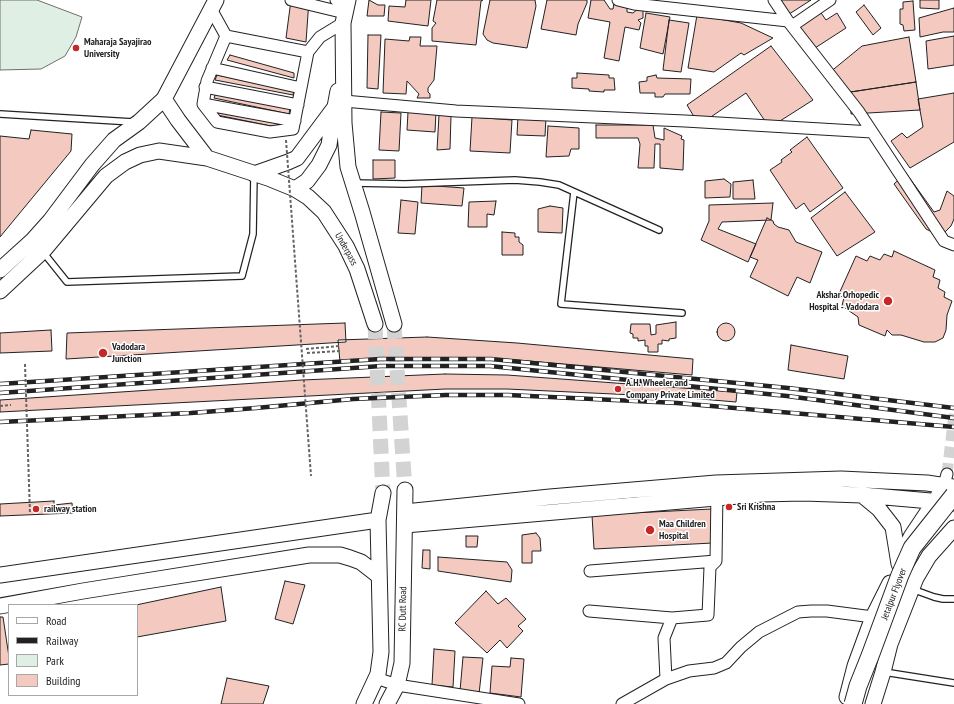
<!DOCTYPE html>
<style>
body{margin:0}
#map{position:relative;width:954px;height:704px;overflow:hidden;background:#fff;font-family:"PT Sans Narrow",sans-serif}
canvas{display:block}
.legend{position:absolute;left:8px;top:604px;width:130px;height:92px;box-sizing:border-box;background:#fff;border:1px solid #a7a7a7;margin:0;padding:5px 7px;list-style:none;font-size:12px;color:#222}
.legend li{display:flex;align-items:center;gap:8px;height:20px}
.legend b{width:20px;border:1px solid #a7a7a7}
</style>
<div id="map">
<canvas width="954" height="704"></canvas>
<ul class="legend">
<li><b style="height:5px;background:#fff"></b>Road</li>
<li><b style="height:5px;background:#222"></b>Railway</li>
<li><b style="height:11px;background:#e0efe3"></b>Park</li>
<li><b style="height:11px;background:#f3c9c0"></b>Building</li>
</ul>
</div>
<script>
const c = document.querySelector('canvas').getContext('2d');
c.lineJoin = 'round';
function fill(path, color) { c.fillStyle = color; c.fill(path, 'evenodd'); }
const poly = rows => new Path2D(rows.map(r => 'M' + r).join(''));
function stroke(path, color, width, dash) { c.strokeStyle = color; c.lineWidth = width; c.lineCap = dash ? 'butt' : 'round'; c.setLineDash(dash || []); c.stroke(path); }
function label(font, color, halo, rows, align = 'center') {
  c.font = font + ' "PT Sans Narrow",sans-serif'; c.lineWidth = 3; c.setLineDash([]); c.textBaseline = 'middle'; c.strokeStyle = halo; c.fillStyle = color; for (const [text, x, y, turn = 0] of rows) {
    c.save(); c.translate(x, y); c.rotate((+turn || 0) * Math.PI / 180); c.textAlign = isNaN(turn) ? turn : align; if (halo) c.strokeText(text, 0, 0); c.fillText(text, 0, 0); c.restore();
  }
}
const green = poly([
 [0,0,37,0,82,17,76,37,65,56,41,69,0,70,0,0]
]);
fill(green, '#e0efe3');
stroke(green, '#6f6f6f', 1);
const building = poly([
 [291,0,309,0,306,42,286,38,291,0],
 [369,0,378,5,385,5,384,16,367,16,369,0],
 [406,0,431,0,428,26,388,21,389,6,405,7,406,0],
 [437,0,483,0,481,1,476,45,432,41,432,28,436,23,433,21,437,0],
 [490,0,535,0,536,6,527,48,493,43,487,40,483,34,490,0],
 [547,0,587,0,587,3,578,24,576,35,541,29,547,0],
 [591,0,604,0,610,9,613,9,614,3,627,5,627,12,633,13,639,8,643,10,643,18,638,20,641,23,639,30,625,27,619,61,604,58,610,22,588,18,591,0],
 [771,0,811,0,783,18,771,0],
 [920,0,939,0,939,9,920,8,920,0],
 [913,1,915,30,904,31,903,25,900,24,900,9,903,9,903,2,913,1],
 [864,5,881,28,873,35,856,12,864,5],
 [954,8,954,32,943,32,920,37,919,18,954,8],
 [819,10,826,20,837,13,846,28,815,48,798,25,819,10],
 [646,13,670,17,663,54,640,48,646,13],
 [697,15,741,23,773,38,744,55,741,53,714,72,688,68,697,15],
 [669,20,689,23,681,72,663,70,669,20],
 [368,35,381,35,378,89,367,88,368,35],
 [954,36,954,65,928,69,926,41,954,36],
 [410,37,421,37,420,46,437,46,434,80,428,88,428,92,430,94,430,98,417,98,419,94,407,81,406,94,383,93,385,39,409,41,410,37],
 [909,37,916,82,844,93,829,73,862,46,909,37],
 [771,46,813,100,780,121,765,121,746,93,699,125,687,105,771,46],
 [230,55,294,73,294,78,227,60,230,55],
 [577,73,609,75,609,78,614,78,615,90,604,90,604,92,589,91,589,89,572,88,572,78,577,78,577,73],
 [217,75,294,91,293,95,215,80,217,75],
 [656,75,657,78,691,79,690,94,665,94,663,97,655,97,655,93,640,93,639,82,647,81,647,77,656,75],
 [916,82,920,110,851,114,851,103,844,93,916,82],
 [216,93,290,108,289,114,214,98,216,93],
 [954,93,954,142,910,168,891,141,902,133,907,138,923,127,918,99,954,93],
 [218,110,282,124,281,128,217,115,218,110],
 [381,112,401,113,399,151,379,150,381,112],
 [408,112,436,112,435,132,407,130,408,112],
 [439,115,451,116,450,149,437,150,439,115],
 [518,116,546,117,545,136,517,135,518,116],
 [472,117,512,120,510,153,470,151,472,117],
 [596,125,653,125,655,138,664,140,664,128,682,136,681,139,684,140,683,170,660,168,660,144,655,144,654,168,638,168,640,144,638,138,596,138,596,125],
 [548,126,579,128,579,149,571,149,569,156,546,157,548,126],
 [31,130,72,134,71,151,0,237,0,136,29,139,31,130],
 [807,137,843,188,810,212,804,203,796,209,770,170,782,162,781,160,792,152,790,150,807,137],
 [373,160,395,160,395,178,373,179,373,160],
 [906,173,934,212,940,210,947,191,954,196,954,219,951,226,945,232,934,233,926,229,894,184,906,173],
 [724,179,731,184,730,197,705,198,705,181,724,179],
 [753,180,755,199,733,199,733,182,753,180],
 [422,185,464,188,462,206,421,203,422,185],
 [845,192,875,232,837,256,811,218,845,192],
 [401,200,418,202,415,234,398,233,401,200],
 [496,201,494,215,487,214,487,227,468,227,469,202,496,201],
 [773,203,771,220,722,222,718,229,756,244,748,262,701,240,709,221,709,205,773,203],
 [550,206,563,208,562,233,538,232,538,209,550,206],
 [767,218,773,221,774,224,778,227,789,230,796,242,822,252,810,283,797,277,788,296,750,277,758,260,750,257,767,218],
 [502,232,515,233,515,237,519,237,519,242,523,245,523,255,502,255,502,232],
 [894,251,935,270,933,277,940,280,938,288,945,292,944,297,952,301,947,315,946,330,943,338,935,342,924,342,901,335,892,335,887,330,885,336,859,325,858,317,842,306,844,297,838,296,856,256,867,261,870,256,880,260,884,254,892,257,894,251],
 [676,322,676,338,669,339,669,341,662,340,662,344,658,344,658,352,648,352,648,346,645,346,645,340,638,341,638,338,633,338,633,334,630,333,631,324,650,324,651,335,656,334,656,325,676,322],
 [345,323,346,342,66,359,67,333,345,323],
 '717 332a9 9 0 1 1 18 0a9 9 0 1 1-18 0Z',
 [51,330,52,351,0,353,0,333,51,330],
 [427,337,517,343,693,359,692,375,517,360,429,358,340,362,338,340,427,337],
 [791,345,848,356,844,379,788,370,791,345],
 [445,374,507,375,737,392,736,402,677,397,507,389,445,389,0,412,0,400,302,380,445,374],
 [54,501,54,505,72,503,73,513,0,516,0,504,54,501],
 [712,509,713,543,594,549,592,515,712,509],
 [536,533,540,538,541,551,532,551,532,563,522,563,522,535,536,533],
 [466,536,478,536,477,547,466,547,466,536],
 [423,550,430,550,430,569,422,568,423,550],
 [438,557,507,562,512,570,511,582,438,571,438,557],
 [285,581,305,585,293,624,275,619,285,581],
 [221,587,226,621,137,637,137,605,136,605,221,587],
 [486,591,498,604,506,598,526,619,518,626,523,631,507,648,500,640,487,653,455,623,486,591],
 [0,617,3,617,9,657,9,664,0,665,0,617],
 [434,649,455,651,453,687,432,685,434,649],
 [463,657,483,658,479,694,460,691,463,657],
 [511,658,524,659,521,697,490,693,492,666,510,667,511,658],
 [227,678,269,686,263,704,221,704,227,678]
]);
fill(building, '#f3c9c0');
stroke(building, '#222', 1);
stroke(poly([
 [947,474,954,414]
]), '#d3d3d3', 11, [11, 5.5]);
stroke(poly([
 [375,324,383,493],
 [394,324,405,490]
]), '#d3d3d3', 15, [15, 8]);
const lane = poly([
 [0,114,133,122],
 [353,183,405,184,515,180,540,182,559,185,659,230],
 [574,192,561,304,682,313],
 [43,252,67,282,242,276,253,234,254,174],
 [912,589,934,597,943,599,954,599],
 [884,672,954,683]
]);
const street = poly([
 [291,0,345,13],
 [336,0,348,3],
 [618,0,634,4,788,21],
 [774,0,788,21,859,112,944,241,954,245],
 [211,9,226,36,207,81,203,104,217,122,270,132,293,129,308,52,320,37,343,23],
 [792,26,830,0],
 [226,36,308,52],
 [212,68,301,88],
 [205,87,298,105],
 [344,101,456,111,685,121,872,132],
 [203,104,295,121],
 [944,485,947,474],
 [590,571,716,561],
 [589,611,672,618],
 [376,678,397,685,519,704],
 [666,679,664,638,672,618,708,615,710,567,716,561,717,491],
 [622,704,666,679,689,671,714,668,726,663,741,647,759,632,798,612,811,611,827,611,873,617]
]);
const secondary = poly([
 [348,0,343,23,344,123,348,167,362,212,394,324],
 [164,99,178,120,207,158,268,178,295,189,308,197,324,212,346,246,357,269,375,324],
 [254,174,288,162,297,158,335,107,338,91],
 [295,189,307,181,319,165,329,145,334,111],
 [0,270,33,240,50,221,92,165,114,140,139,122,164,99,216,0],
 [0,291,44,250,106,176,125,162,140,155,159,151,207,158],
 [862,495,879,509,893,527,899,564],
 [405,512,550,497,716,483,841,479,927,483,954,487],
 [405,525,762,494,803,493,862,495,954,503],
 [907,545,911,537,939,495],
 [0,575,378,520],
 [0,606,83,591,309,555,340,555,350,558,361,562,379,576],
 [847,697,855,666,873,617,890,583],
 [364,704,378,674,381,652,378,520,383,493],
 [387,704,397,685,402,663,405,490],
 [873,704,883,672,890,644,916,578,929,556,954,528]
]);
stroke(lane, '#222', 8);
stroke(street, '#222', 13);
stroke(secondary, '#222', 17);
stroke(poly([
 [306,349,340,346],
 [307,353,340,351],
 [0,406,11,405]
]), '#646464', 2, [3, 2]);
stroke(lane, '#fff', 5.5);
stroke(street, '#fff', 11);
stroke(secondary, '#fff', 15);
const rail = poly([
 [0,384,380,359,491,359,788,388,954,408],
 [0,393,381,366,490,366,787,396,954,418],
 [0,422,191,413,256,408,353,399,446,395,508,395,677,403,954,427]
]);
stroke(rail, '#222', 4.5);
stroke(rail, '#fff', 3, [9]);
const primaryBridge = poly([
 [853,704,858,686,870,656,900,575,912,548,954,495]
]);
stroke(primaryBridge, '#222', 19, []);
stroke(poly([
 [286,140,311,476],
 [25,364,30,514]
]), '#646464', 2, [3, 2]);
stroke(primaryBridge, '#fff', 17);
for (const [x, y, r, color] of [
 [76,48,4,"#c62828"],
 [888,301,5,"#c62828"],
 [103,353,5,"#c62828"],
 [618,389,4,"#c62828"],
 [729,507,4,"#c62828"],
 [36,509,4,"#c62828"],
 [650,530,5,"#c62828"]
]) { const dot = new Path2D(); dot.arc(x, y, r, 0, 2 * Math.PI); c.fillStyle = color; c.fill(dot); stroke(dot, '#fff', 1.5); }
label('bold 10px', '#222', '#fff', [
 ["Maharaja Sayajirao",84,42],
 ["University",84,54],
 ["Akshar Orhopedic",879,295,"right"],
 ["Hospital - Vadodara",879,307,"right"],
 ["Vadodara",112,347],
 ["Junction",112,359],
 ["A.H. Wheeler and",626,383],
 ["Company Private Limited",626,395],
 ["Sri Krishna",737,507],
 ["railway station",44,509],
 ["Maa Children",659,524],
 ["Hospital",659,536]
], 'left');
label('10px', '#222', '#fff', [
 ["Underpass",346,249,61],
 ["Jetalpur Flyover",894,594,-69],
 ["RC Dutt Road",403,609,-89]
]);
</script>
